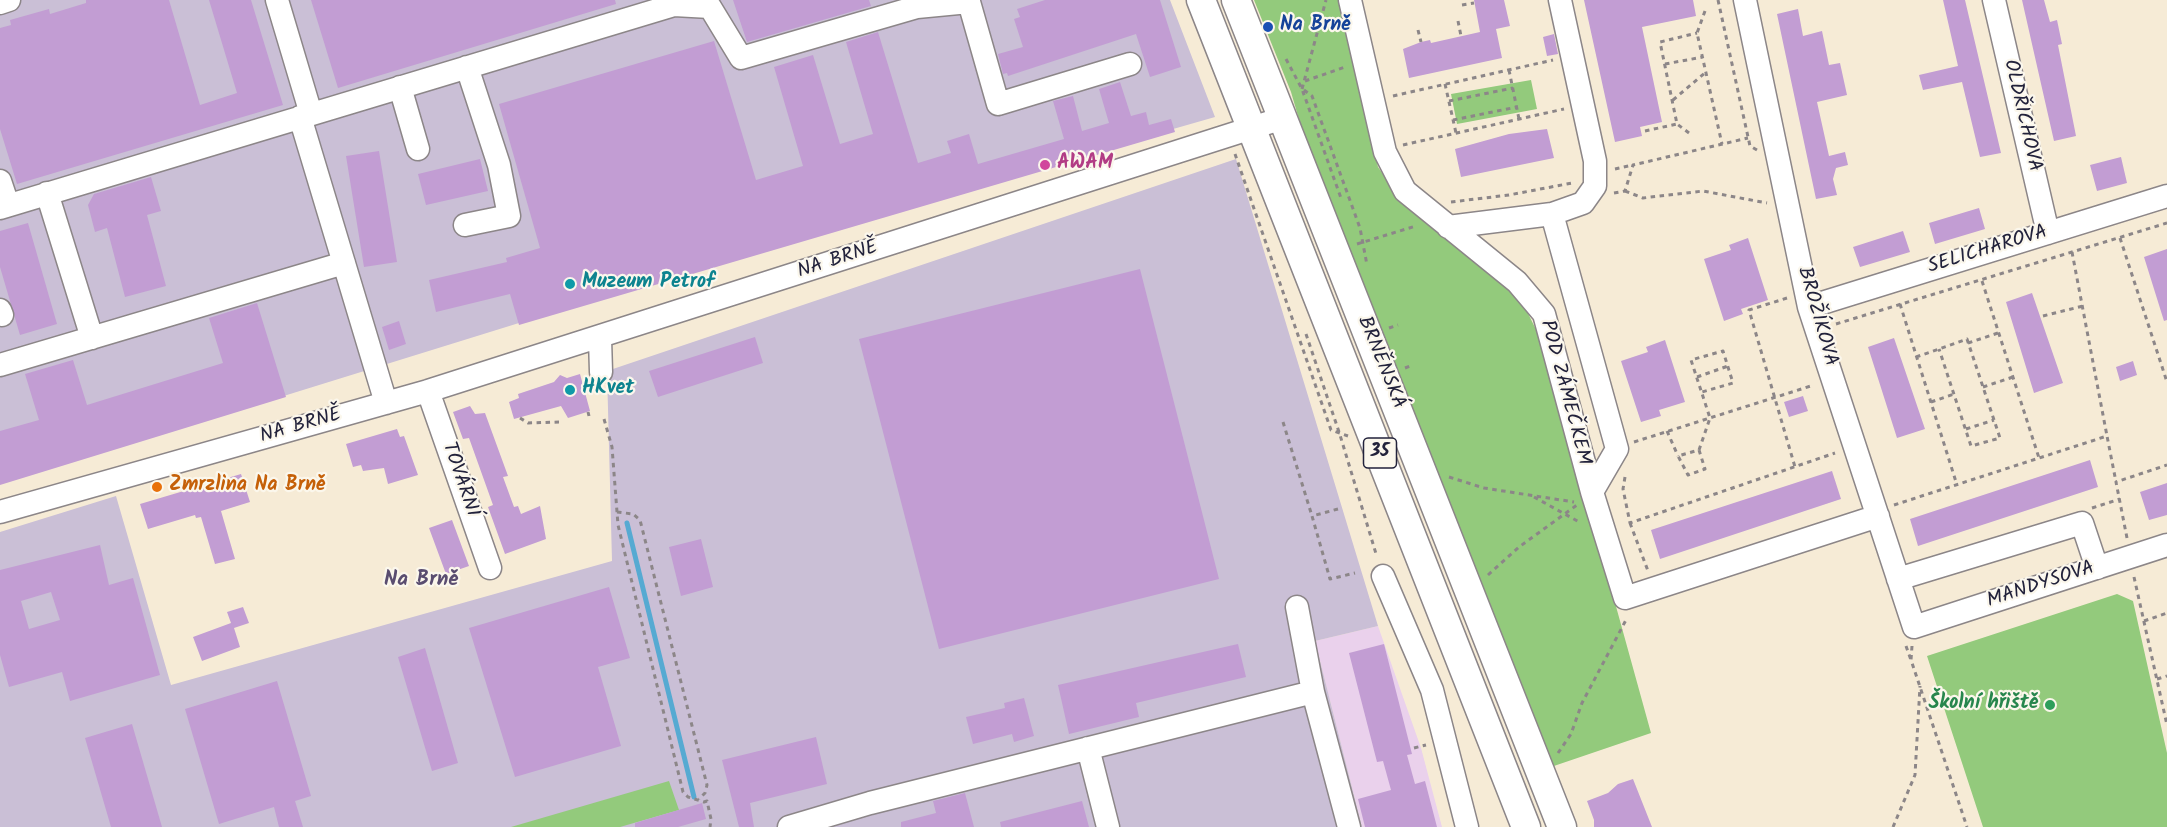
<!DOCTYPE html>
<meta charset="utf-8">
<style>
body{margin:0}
canvas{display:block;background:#f6ebd6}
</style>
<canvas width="2167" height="827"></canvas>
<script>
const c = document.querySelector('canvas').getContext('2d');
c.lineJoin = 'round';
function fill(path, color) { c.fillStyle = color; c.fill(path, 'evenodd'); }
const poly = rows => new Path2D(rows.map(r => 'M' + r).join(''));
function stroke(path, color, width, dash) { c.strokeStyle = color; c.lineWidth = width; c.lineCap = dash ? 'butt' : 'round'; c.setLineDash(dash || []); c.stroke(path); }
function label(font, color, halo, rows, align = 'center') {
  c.font = font + ' Kalam,sans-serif'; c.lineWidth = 4.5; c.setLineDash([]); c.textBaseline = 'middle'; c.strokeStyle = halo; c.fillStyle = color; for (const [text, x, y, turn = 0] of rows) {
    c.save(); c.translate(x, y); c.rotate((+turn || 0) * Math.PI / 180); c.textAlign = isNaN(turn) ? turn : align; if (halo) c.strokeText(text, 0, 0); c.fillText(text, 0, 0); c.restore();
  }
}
fill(poly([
 [1378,626,1421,748,1442,827,1362,827,1315,641]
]), '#ead1ec');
fill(poly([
 [0,0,1170,0,1215,117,793,238,0,484],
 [1236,159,1378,626,1315,641,1362,827,0,827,0,532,116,496,171,685,612,561,607,371]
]), '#cabfd6');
fill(poly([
 [1254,0,1342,0,1378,167,1402,202,1521,299,1544,346,1651,733,1548,768,1312,164,1291,92],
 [1531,80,1537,109,1457,124,1451,94],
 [2117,594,2133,601,2167,753,2167,827,1983,827,1927,656],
 [669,781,679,810,620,827,511,827]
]), '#93ca7c');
stroke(poly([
 [627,523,694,797]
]), '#56aad2', 5);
fill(poly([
 [86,0,169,0,200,105,237,93,209,0,251,0,283,105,17,184,0,129,0,28,11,25,10,20,49,9,50,14,86,3],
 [311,0,615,0,616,4,338,88],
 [733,0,869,0,871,6,747,42],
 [1045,0,1160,0,1181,67,1150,77,1136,34,1008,76,1007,73,1003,74,998,54,1023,47,1014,19,1020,17,1017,9],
 [1474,0,1504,0,1510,26,1496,29,1502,58,1409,78,1403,49,1421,42,1430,40,1431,43,1480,32],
 [1584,0,1693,0,1696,16,1642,27,1662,122,1640,127,1642,136,1615,142],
 [1943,0,1965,0,2001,153,1980,157,1962,82,1923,90,1919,75,1958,66],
 [2022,0,2044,0,2050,22,2057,20,2062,44,2058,45,2076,136,2054,141],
 [1798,9,1803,36,1822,31,1829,65,1840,63,1847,95,1817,102,1829,156,1845,152,1848,165,1836,168,1833,179,1837,195,1816,199,1777,14],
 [878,32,918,163,951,153,947,141,969,134,978,164,1064,139,1053,101,1073,96,1082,131,1109,123,1099,89,1120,82,1131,116,1146,112,1149,125,1171,119,1175,132,519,325,510,294,436,312,429,280,507,262,506,258,540,248,499,104,714,41,756,180,803,166,774,67,813,55,840,144,873,134,846,42],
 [1554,34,1558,54,1547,56,1543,37],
 [1547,129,1554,158,1461,177,1455,149,1509,134],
 [379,151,397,262,364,267,346,156],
 [2121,157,2127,183,2097,191,2090,165],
 [480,159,488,191,426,205,418,174],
 [151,177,161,211,147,215,166,286,125,297,107,228,95,232,88,205,94,194],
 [1979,208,1985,229,1935,244,1929,223],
 [28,223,57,324,20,335,0,267,0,231],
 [1903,231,1910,252,1860,267,1853,247],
 [1748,238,1768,300,1741,309,1743,314,1724,321,1704,259,1731,250,1729,245],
 [2167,249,2167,320,2164,321,2144,257],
 [1140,269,1219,579,939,649,859,339],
 [2032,293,2063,383,2034,393,2006,302],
 [257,303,286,397,0,485,0,431,39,420,25,374,73,360,87,405,223,363,209,318],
 [399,321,406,344,389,350,382,327],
 [755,337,763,363,658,397,649,371],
 [1894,338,1925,429,1897,438,1868,347],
 [1665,340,1685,402,1659,410,1661,416,1641,422,1621,361,1648,352,1646,347],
 [2133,361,2137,375,2120,381,2116,367],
 [580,374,590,411,568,418,561,406,514,419,509,402,519,398,518,394,554,382,560,375,567,378],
 [1803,396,1808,411,1789,417,1784,402],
 [470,406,475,414,485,413,508,476,503,477,514,507,518,506,521,514,540,506,546,539,505,554,488,507,493,505,469,438,463,439,453,412],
 [397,429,400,437,404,436,418,475,388,484,384,468,363,471,361,465,353,467,346,444],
 [2090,460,2098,487,1918,546,1910,519],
 [1832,471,1841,499,1660,559,1651,530],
 [241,474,250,502,221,511,235,559,215,564,201,517,196,518,195,515,148,529,140,504],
 [2167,483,2167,515,2149,520,2140,492],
 [452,520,469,566,446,574,429,528],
 [701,539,713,587,681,596,669,547],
 [100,545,109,585,133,578,160,675,70,701,62,672,9,687,0,655,0,570],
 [51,592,60,620,29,629,21,601],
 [609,587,630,658,598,667,621,746,515,777,469,628],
 [243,607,249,623,234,628,240,647,202,661,193,637,231,623,227,612],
 [1238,644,1246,677,1136,703,1139,717,1069,734,1058,685],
 [1384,644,1412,754,1407,755,1415,784,1425,781,1437,827,1365,827,1358,799,1391,790,1383,761,1377,762,1349,653],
 [425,648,458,763,432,771,398,657],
 [277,681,311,796,295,801,303,827,279,827,274,807,219,824,185,709],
 [1024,698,1034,736,1014,742,1012,734,973,744,966,717,1005,708,1004,703],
 [132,724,162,827,111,827,85,738],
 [816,737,827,784,750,803,754,827,739,827,722,760],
 [1633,779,1652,827,1594,827,1594,820,1587,801,1608,793,1618,784],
 [965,793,974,827,901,827,901,822,936,813,933,801],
 [1082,801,1089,827,1001,827,1000,822],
 [702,803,706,819,678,827,635,827,635,823]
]), '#c29dd3');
const minor = poly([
 [277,0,311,114],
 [1350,0,1385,152,1405,191,1517,282,1544,314,1592,492,1625,598,1878,516],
 [1745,0,1809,307,1914,627,2167,545],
 [1994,0,2048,233],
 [0,3,9,0],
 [400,87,418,149],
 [300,117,386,403],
 [0,181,8,205],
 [47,193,92,338],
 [0,208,674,5,710,7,741,58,917,7,969,2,998,104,1130,64],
 [1552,214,1617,449,1592,492],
 [465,225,509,216,499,165,467,67],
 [1448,227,1552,214,1583,203,1595,186,1595,161,1560,0],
 [1809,307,2167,196],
 [0,310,2,315],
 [600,338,601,372],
 [0,365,344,263],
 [428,391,490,568],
 [0,512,428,391,1283,118],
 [1383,576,1432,690,1467,827],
 [1898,579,2082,523,2097,568],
 [1297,607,1313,692,1349,827],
 [1088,748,1108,827],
 [789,827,870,803,1313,692]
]);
const major = poly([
 [1201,0,1526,827],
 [1236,0,1562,827]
]);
stroke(minor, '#8c8688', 25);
stroke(major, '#8c8688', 31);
stroke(poly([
 [1718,0,1750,146,1757,150],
 [1462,5,1474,3],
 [1705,11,1697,33,1722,144],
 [1458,21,1461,36],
 [1418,30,1421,42],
 [1286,59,1302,89,1342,201],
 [1665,64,1703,57],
 [1509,70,1519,119],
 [1305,81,1345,67],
 [1445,84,1456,133],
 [1302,89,1326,0],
 [1304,90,1312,96,1360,228,1367,265],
 [1393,96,1553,60],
 [1673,100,1706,72],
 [1449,101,1513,88],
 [1453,120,1517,107],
 [1645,131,1677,124],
 [1689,133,1677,124,1660,42,1697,33],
 [1403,145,1564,109],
 [1235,154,1331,430,1348,436],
 [1615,169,1633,165],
 [1625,191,1643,198,1703,191,1767,203],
 [1614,193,1625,191,1633,165,1748,138],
 [1451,202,1509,195,1572,183],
 [2120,238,2167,382],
 [1357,244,1416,226],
 [2072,252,2107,436],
 [1982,281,2039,458],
 [1787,298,1749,310,1795,467],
 [1900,304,1957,485],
 [2043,316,2083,306],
 [1836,324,2167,223],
 [1389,328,1398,325],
 [1306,334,1340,435,1377,557],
 [1968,343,1998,333],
 [1916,357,1939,349,1967,339,2000,438,1971,446,1939,349],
 [1405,368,1413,365],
 [1697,377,1728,366],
 [1983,387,2013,377],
 [1931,402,1954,394],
 [588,412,589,416],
 [520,418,528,423,559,422],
 [604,419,612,447,618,525,683,792,688,797,704,802,707,801,711,819,710,827],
 [1283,422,1312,516],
 [1966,429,1994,420],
 [1667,431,1678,456],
 [1634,442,1814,385],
 [1699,450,1710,418,1691,360,1723,351,1733,383,1702,392],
 [1699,450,1705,469,1688,475,1678,456,1699,450],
 [1449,477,1484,488,1574,502],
 [1625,477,1623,489,1630,523,1835,453],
 [1534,497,1581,523],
 [1894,505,2107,436,2116,482],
 [2092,508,2120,499],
 [1338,509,1312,516,1330,579,1355,573],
 [617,512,633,514,640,520,707,785,705,793,699,799],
 [1630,523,1648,571],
 [2127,538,2116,482,2167,465],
 [1488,575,1519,547,1577,505],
 [2134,577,2167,725],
 [2144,621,2167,613],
 [1906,646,1911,660],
 [1912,646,1911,660,1967,827],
 [2157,679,2167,676],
 [1414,748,1426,745],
 [1558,753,1571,734,1582,703,1627,618],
 [1893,827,1915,775,1920,686]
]), '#8c8688', 3, [4.5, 4.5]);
stroke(minor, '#fff', 22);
stroke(major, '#fff', 28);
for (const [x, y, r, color] of [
 [1268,27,6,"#1a4fb4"],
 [1045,165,6,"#d1479c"],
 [570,284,6,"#0f9aa8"],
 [570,390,6,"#0f9aa8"],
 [157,487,6,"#e8710a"],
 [2050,705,6,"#2e9e5b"]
]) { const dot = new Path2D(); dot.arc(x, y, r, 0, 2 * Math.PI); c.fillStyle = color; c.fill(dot); stroke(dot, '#fbf7ec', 2); }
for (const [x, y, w] of [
 [1380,453,33]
]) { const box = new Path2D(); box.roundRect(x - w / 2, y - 15, w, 30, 4.5); c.fillStyle = '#fbf7ec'; c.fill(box); stroke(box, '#22223b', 1.5); }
label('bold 18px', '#22223b', null, [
 ["35",1380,453]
]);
label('bold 20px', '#164399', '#fbf7ec', [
 ["Na Brně",1280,27]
], 'left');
label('20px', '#22223b', '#fbf7ec', [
 ["OLDŘICHOVA",2021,116,77],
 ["SELICHAROVA",1988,251,-17],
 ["NA BRNĚ",838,261,-18],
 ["BROŽÍKOVA",1816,317,74],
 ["BRNĚNSKÁ",1380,363,68],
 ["POD ZÁMEČKEM",1564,393,75],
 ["NA BRNĚ",301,427,-16],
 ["TOVÁRNÍ",459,480,71],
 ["MANDYSOVA",2041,586,-18]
]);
label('bold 20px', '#b23c85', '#fbf7ec', [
 ["AWAM",1057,165]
], 'left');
label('bold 20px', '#0d838f', '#fbf7ec', [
 ["Muzeum Petrof",582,284],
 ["HKvet",582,390]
], 'left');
label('bold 20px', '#c56008', '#fbf7ec', [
 ["Zmrzlina Na Brně",169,487]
], 'left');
label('bold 20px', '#27864d', '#fbf7ec', [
 ["Školní hřiště",2038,705]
], 'right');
label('bold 21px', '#5a4d70', '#fbf7ec', [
 ["Na Brně",421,581]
]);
</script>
